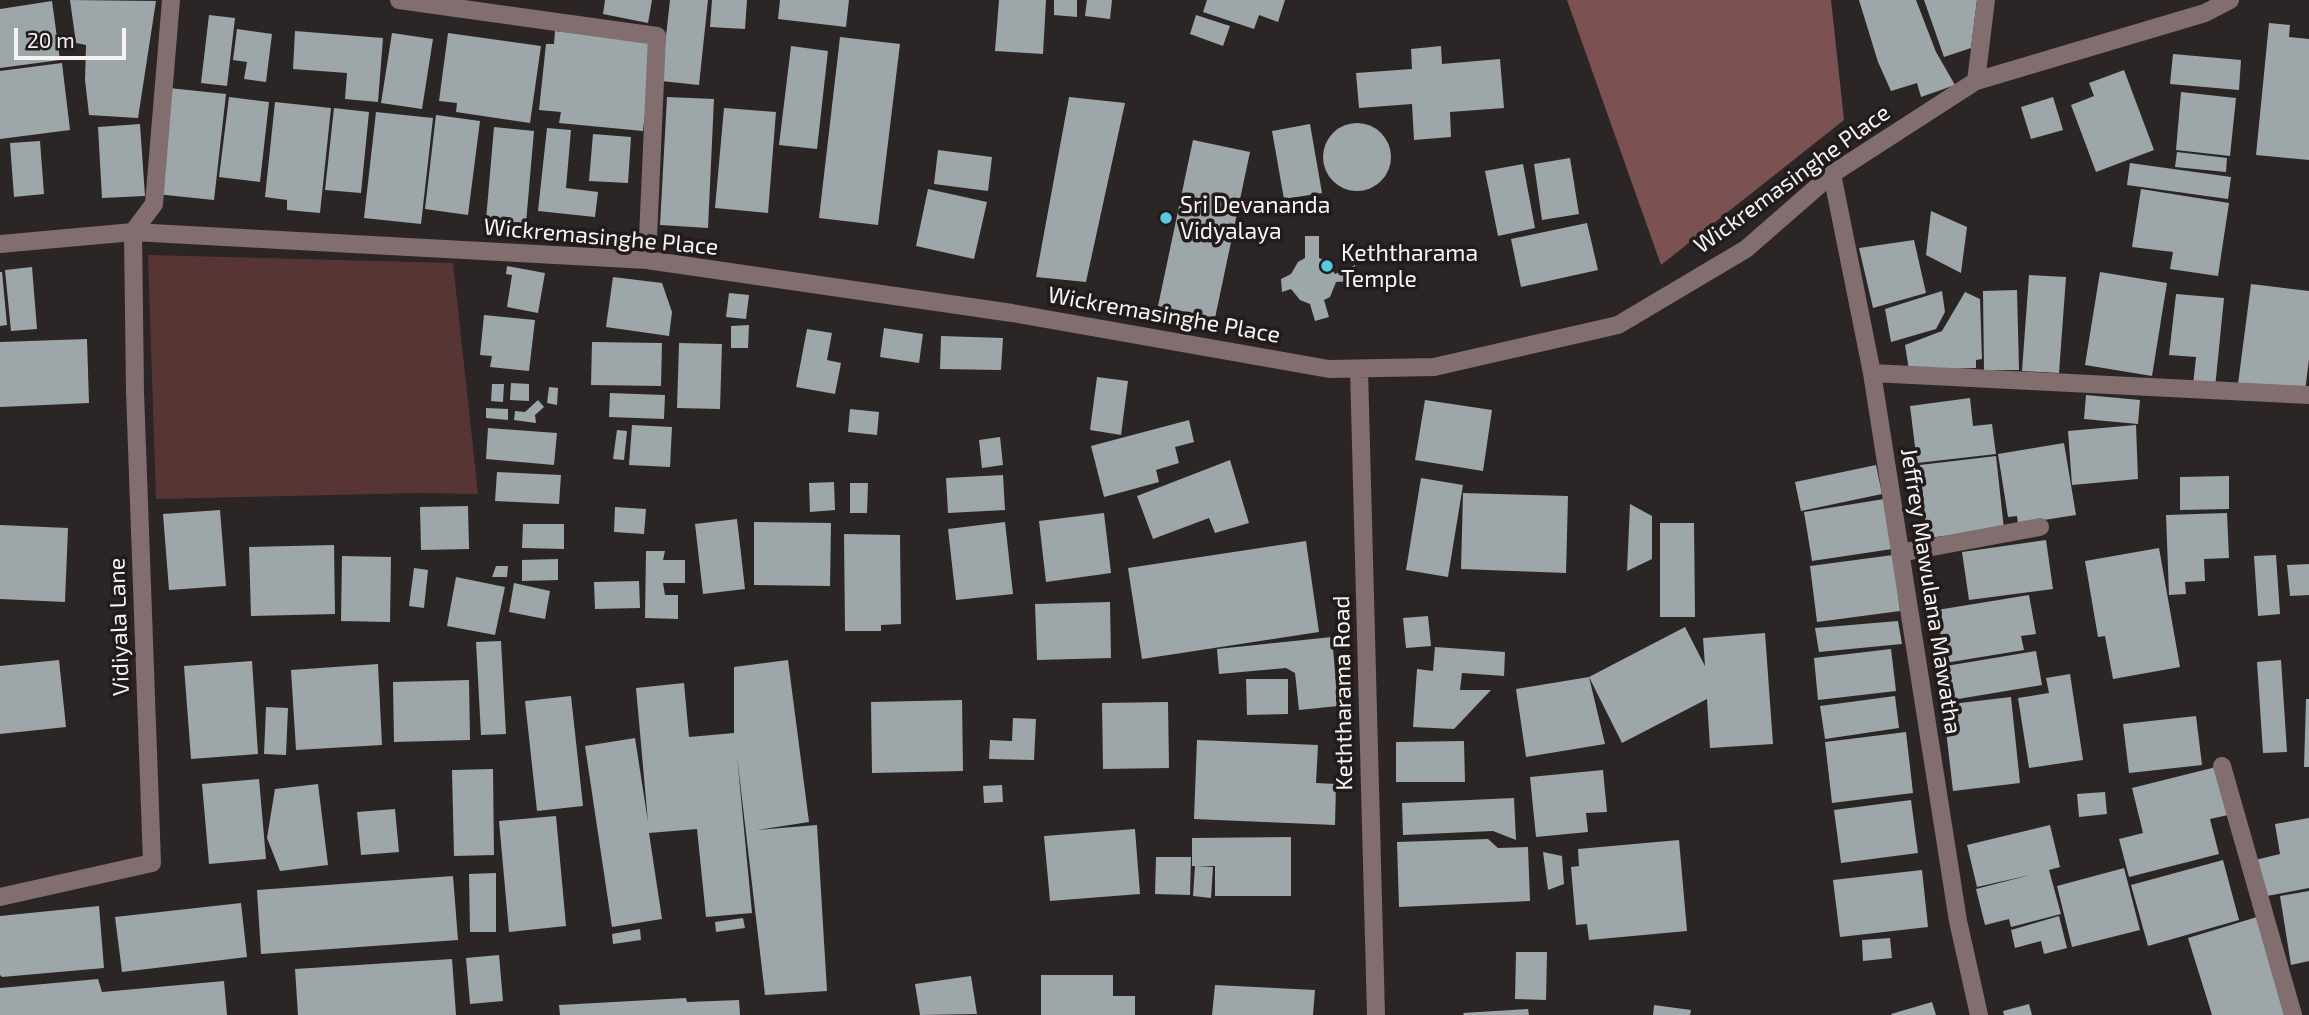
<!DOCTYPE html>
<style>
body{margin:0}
#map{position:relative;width:2309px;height:1015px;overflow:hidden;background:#2c2525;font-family:"Exo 2",sans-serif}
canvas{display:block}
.scale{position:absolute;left:14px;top:28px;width:112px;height:32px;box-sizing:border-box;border:4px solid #f8f3f3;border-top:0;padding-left:9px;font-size:21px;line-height:24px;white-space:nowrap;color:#f8f3f3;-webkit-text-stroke:5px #221b1b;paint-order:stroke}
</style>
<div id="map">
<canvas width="2309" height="1015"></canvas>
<div class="scale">20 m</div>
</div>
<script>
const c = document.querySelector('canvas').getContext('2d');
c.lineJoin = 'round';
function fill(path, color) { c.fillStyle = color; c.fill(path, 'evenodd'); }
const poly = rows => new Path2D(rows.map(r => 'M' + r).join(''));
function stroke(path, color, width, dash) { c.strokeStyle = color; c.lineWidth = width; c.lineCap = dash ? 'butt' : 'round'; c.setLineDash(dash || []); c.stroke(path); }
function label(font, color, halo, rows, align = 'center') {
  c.font = font + ' "Exo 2",sans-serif'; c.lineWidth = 7; c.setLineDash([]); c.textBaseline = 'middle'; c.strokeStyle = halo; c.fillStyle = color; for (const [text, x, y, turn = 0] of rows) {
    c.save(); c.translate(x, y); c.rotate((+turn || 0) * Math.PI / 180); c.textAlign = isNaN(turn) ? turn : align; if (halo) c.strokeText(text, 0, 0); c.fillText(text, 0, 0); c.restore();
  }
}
fill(poly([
 [148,255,453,263,478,494,418,493,156,499]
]), '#583535');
fill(poly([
 [1567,0,1831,0,1844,120,1661,265]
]), '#7b5151');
fill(poly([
 [70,0,156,1,138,118,89,115,85,80,86,45,76,43],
 [605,0,652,0,648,23,603,14],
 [670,0,708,0,699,85,661,81],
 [712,0,747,0,745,29,710,27],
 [780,0,849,0,846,27,778,19],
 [999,0,1046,0,1043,54,995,51],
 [1054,0,1077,0,1077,17,1054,15],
 [1087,0,1112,0,1110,19,1085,16],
 [1207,0,1285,0,1278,22,1259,15,1254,29,1203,12],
 [1859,0,1916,0,1936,52,1955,85,1921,97,1917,83,1891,91,1878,62],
 [1924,0,1977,0,1971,48,1944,57],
 [52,1,60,60,0,68,0,9],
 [209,15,235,18,227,86,201,83],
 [1196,15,1230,26,1223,46,1190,34],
 [2269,23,2290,25,2289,37,2309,39,2309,160,2256,155],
 [237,29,272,34,266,82,244,79,247,62,233,60],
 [295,31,383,38,378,102,345,99,347,73,293,69],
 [555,31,653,42,643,131,559,123,561,112,539,110,546,44,554,44],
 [392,33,433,39,422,109,381,103],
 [448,33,541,46,530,123,456,112,457,103,439,101],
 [840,37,900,44,878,225,819,218],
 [791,46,828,51,817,149,779,145],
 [1441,46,1442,64,1500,59,1504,108,1450,112,1451,137,1414,140,1412,104,1359,108,1356,73,1412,69,1411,49],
 [2173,54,2241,60,2239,90,2170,84],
 [62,63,70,130,0,139,0,71],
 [2124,70,2154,150,2096,172,2071,105,2094,96,2089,83],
 [169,88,226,94,214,200,156,194],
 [2181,92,2236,98,2230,156,2176,150],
 [229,97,269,102,260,182,219,177],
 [667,97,714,99,708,228,660,225],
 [1069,97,1125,103,1086,282,1036,277],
 [2053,97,2063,130,2031,139,2021,107],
 [275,102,331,108,320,213,287,210,287,200,265,197],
 [334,108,369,112,361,193,325,190],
 [724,108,776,112,768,213,715,208],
 [376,112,433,118,421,224,364,218],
 [436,115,480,121,468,215,425,209],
 '1323 157a34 34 0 1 1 68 0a34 34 0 1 1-68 0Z',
 [140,124,145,196,102,198,98,127],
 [1310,124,1322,193,1284,199,1272,131],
 [494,127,534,131,526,223,486,220],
 [547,128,571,130,566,188,598,192,595,217,538,211],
 [593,134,631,137,628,183,589,181],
 [1193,140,1250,152,1215,318,1158,306],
 [40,141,44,194,14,197,10,143],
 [938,150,992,157,988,191,934,184],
 [2177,152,2227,158,2226,172,2175,167],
 [1570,158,1579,214,1542,220,1534,164],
 [2130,163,2231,177,2228,199,2127,185],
 [1523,164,1535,228,1498,236,1485,171],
 [928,189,987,202,974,259,916,246],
 [2141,189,2229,203,2218,276,2170,269,2173,252,2132,247],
 [1931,211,1967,227,1961,273,1926,255],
 [1587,223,1598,270,1521,287,1511,239],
 [1305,236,1319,236,1319,258,1326,261,1335,274,1355,265,1356,281,1336,282,1330,297,1324,300,1329,317,1315,321,1310,304,1300,300,1291,289,1282,292,1281,279,1291,274,1298,262,1305,258],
 [1914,240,1926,293,1873,308,1859,248],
 [507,266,545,273,538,313,507,307,512,275,506,274],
 [32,267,37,329,11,331,5,270],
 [0,272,2,272,7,325,0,326],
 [2100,272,2167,283,2152,376,2085,365],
 [2029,275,2066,277,2059,373,2022,371],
 [613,277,662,283,672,312,669,336,606,327],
 [2251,284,2309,291,2309,359,2305,392,2238,384],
 [2017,290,2019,370,1984,370,1983,291],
 [1942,291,1945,312,1936,329,1891,342,1885,309],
 [1965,292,1980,299,1982,359,1976,360,1976,368,1909,370,1905,345,1942,331],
 [729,293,749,295,746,319,726,317],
 [2176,294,2224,298,2215,388,2193,385,2196,357,2169,355],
 [484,315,535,320,529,371,490,367,492,356,480,355],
 [749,325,748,348,731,348,731,326],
 [884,328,923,334,919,363,880,357],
 [807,329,832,333,827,360,841,363,835,394,796,387],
 [941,336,1003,338,1001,370,940,369],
 [87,339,89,403,0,407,0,342],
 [592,342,662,343,661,386,591,385],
 [679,343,722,344,720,409,677,408],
 [1097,377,1128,381,1121,435,1090,430],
 [511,383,529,384,529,401,510,400],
 [492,384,504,384,503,402,491,401],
 [549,387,558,388,557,405,547,403],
 [610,393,665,395,664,419,609,417],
 [2086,395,2140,400,2138,424,2084,419],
 [1970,398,1973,426,1992,424,1996,454,1917,463,1910,406],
 [538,400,544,407,535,415,536,423,514,420,515,411,525,412],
 [1425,400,1492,410,1483,471,1415,460],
 [486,408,508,409,508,420,486,418],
 [850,409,879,412,877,435,848,432],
 [1189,420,1194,442,1175,447,1179,463,1156,470,1159,482,1104,497,1091,446],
 [632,425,672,427,670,467,629,465],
 [2136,425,2138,479,2072,485,2068,431],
 [488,428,557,433,554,465,486,459],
 [617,430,627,431,624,460,613,459],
 [1000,437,1003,465,982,468,979,440],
 [2064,443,2076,515,2018,524,2017,516,2008,517,1998,454],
 [1996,456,2004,529,1927,538,1920,465],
 [1230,460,1249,523,1215,533,1209,518,1153,539,1137,496],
 [1876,465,1882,494,1801,511,1795,482],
 [497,472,561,475,559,504,495,501],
 [1003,475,1005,510,948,513,946,478],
 [2229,476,2229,509,2180,510,2180,477],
 [1421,478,1463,485,1448,577,1406,570],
 [834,482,835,510,810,512,809,483],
 [850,483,868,483,867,513,850,513],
 [1463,493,1568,496,1566,573,1461,569],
 [1884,499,1892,549,1812,561,1804,512],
 [1630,504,1652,516,1652,559,1627,571],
 [468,506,469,549,421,550,420,507],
 [615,507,646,509,644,534,614,532],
 [220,510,226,586,169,590,163,514],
 [1104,513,1111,573,1046,582,1039,521],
 [2227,513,2229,558,2204,559,2205,581,2185,582,2186,594,2169,595,2166,515],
 [737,519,745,589,703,594,695,524],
 [754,522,831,523,830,586,754,585],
 [1005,522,1013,594,956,600,948,529],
 [1660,523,1694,523,1695,617,1660,617],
 [523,524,564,524,564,549,522,548],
 [0,525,68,528,65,602,0,599],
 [844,534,900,535,901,624,881,625,881,631,845,631],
 [2046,540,2053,589,1969,600,1962,552],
 [1306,541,1319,632,1142,659,1128,568],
 [334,545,335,614,251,616,249,547],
 [2159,548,2180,667,2113,679,2105,636,2098,637,2085,561],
 [646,551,665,551,663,560,685,560,685,583,663,583,665,595,678,595,678,619,645,618],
 [1893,555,1900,611,1817,622,1810,566],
 [2276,555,2280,614,2258,616,2254,556],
 [342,556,391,557,390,622,341,621],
 [558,559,558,580,522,581,522,560],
 [2309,564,2309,595,2290,596,2287,565],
 [496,566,508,566,507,577,492,577],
 [414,568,428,570,424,608,409,606],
 [456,577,505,587,495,635,447,626],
 [639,581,640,608,595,609,594,582],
 [514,583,550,591,545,619,509,612],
 [2029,595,2036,634,2021,636,2024,650,1945,663,1937,610],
 [1110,602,1111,658,1037,660,1035,604],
 [1428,616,1431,646,1406,648,1403,618],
 [1898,621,1902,644,1819,652,1815,628],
 [1685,627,1705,666,1703,638,1765,633,1773,744,1710,748,1707,699,1622,743,1589,677],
 [1332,637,1338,706,1299,710,1295,673,1286,668,1219,674,1217,649],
 [501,641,506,734,481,735,476,642],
 [1435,647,1505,652,1504,676,1462,673,1460,690,1491,690,1454,729,1413,727,1417,669,1433,671],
 [1891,649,1896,691,1818,700,1814,658],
 [2036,651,2042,685,1952,700,1946,666],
 [59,660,66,727,0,734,0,666],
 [788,660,809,822,757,830,817,825,827,991,765,995,737,756,752,913,706,917,697,829,649,833,662,919,612,927,585,746,635,738,648,822,636,688,684,683,689,737,734,733,734,667],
 [2281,660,2287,752,2263,753,2257,662],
 [252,661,258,754,191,759,184,666],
 [378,664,382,745,296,750,291,670],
 [2070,674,2083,760,2029,768,2018,698,2049,693,2046,678],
 [1589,677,1605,744,1526,757,1516,689],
 [1246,679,1288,679,1288,714,1247,715],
 [469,680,470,740,394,742,393,682],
 [571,696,583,806,537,811,525,701],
 [1895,696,1899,728,1825,739,1820,706],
 [2011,697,2020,783,1953,791,1943,705],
 [2306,699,2309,699,2309,767,2304,767],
 [962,700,963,771,872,773,871,702],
 [1168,702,1169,768,1103,769,1102,703],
 [266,707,288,708,286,755,264,754],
 [2196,716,2202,765,2129,773,2123,724],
 [1013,718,1036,719,1034,760,989,759,990,740,1012,741],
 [1906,732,1913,793,1832,803,1825,742],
 [1197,740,1318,745,1316,783,1336,784,1335,825,1194,819],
 [1464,741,1465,782,1396,782,1396,742],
 [2216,767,2228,815,2210,819,2219,854,2129,877,2119,839,2143,833,2132,788],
 [493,769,494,855,454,856,452,770],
 [1603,770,1607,812,1586,813,1588,832,1536,837,1530,777],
 [259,779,266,859,209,864,202,784],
 [318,784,328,865,280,871,267,838,275,789],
 [1002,785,1003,802,984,803,983,786],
 [2105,792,2107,814,2079,817,2077,794],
 [1514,798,1516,840,1493,831,1403,835,1402,803],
 [1911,800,1918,853,1841,863,1834,810],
 [395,809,399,852,361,855,357,812],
 [556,816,566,926,509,932,499,821],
 [2309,818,2309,888,2262,897,2255,860,2280,854,2275,824],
 [2050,825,2060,867,2049,870,2061,914,2011,927,2009,919,1985,925,1976,889,2030,875,1977,887,1967,845],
 [1135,829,1140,894,1050,901,1044,836],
 [1291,837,1291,896,1215,896,1215,866,1197,866,1213,867,1211,898,1193,896,1195,866,1192,866,1192,838],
 [1488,839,1498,848,1528,847,1530,901,1399,907,1397,842],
 [1679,840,1687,931,1589,940,1587,924,1576,925,1571,867,1579,866,1578,849],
 [1543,852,1562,856,1564,884,1548,890],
 [1156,857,1191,857,1190,895,1155,894],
 [2223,860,2239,920,2148,946,2131,885],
 [2124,868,2140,930,2072,947,2057,886],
 [1922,870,1928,927,1840,937,1833,880],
 [496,873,496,932,470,932,469,874],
 [453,876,458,940,261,954,257,890],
 [2309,891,2309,961,2291,965,2280,896],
 [241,903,247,957,122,972,115,917],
 [99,906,104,968,2,977,0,975,0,916],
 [2059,916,2067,948,2044,954,2041,941,2015,948,2011,930],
 [2257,917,2287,1015,2212,1015,2188,938],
 [743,918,745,928,716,932,715,922],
 [640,929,641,940,613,944,612,934],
 [1890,938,1892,958,1863,961,1862,940],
 [1516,952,1547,952,1546,1000,1515,999],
 [499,955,503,1001,470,1004,466,958],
 [452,959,456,1015,298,1015,295,969],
 [1041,975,1113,975,1113,996,1135,996,1135,1015,1041,1015],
 [971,976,977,1014,920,1015,915,984],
 [98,979,102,992,224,981,227,1015,0,1015,0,988],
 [1215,985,1315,990,1313,1015,1212,1015],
 [686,998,687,1002,739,1000,740,1015,560,1015,559,1005],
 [1932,1002,1936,1015,1892,1015,1891,1014],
 [2029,1004,2032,1015,2004,1015,2003,1011],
 [1654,1005,1691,1010,1690,1015,1653,1015],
 [1528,1009,1529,1015,1464,1015,1463,1013]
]), '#9da6a8');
stroke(poly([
 [399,0,657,36,647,260],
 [1976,81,1986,0],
 [1832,174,1872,373,1958,921,1979,1015],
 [0,244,133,232,647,260,1012,313,1329,369,1434,367,1618,325,1746,249,1832,174,1976,81,2205,13,2230,0],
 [1359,369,1376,1015],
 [1872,373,2309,395],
 [1900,553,2040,527],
 [2222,766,2293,1015],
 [0,897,152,863,135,392,133,232,154,204,171,0]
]), '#826e6e', 18);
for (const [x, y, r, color] of [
 [1166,218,7,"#55cadf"],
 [1327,266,7,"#55cadf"]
]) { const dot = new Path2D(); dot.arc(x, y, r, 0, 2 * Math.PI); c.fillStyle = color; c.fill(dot); stroke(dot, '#221b1b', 2.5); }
label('23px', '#f8f3f3', '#221b1b', [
 ["Wickremasinghe Place",1792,179,-36],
 ["Wickremasinghe Place",601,237,5],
 ["Wickremasinghe Place",1164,315,10],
 ["Jeffrey Mawulana Mawatha",1931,591,81],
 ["Vidiyala Lane",119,627,-92],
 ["Keththarama Road",1343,693,-91]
]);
label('23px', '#f8f3f3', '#221b1b', [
 ["Sri Devananda",1180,205],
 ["Vidyalaya",1180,231],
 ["Keththarama",1341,253],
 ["Temple",1341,279]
], 'left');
</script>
